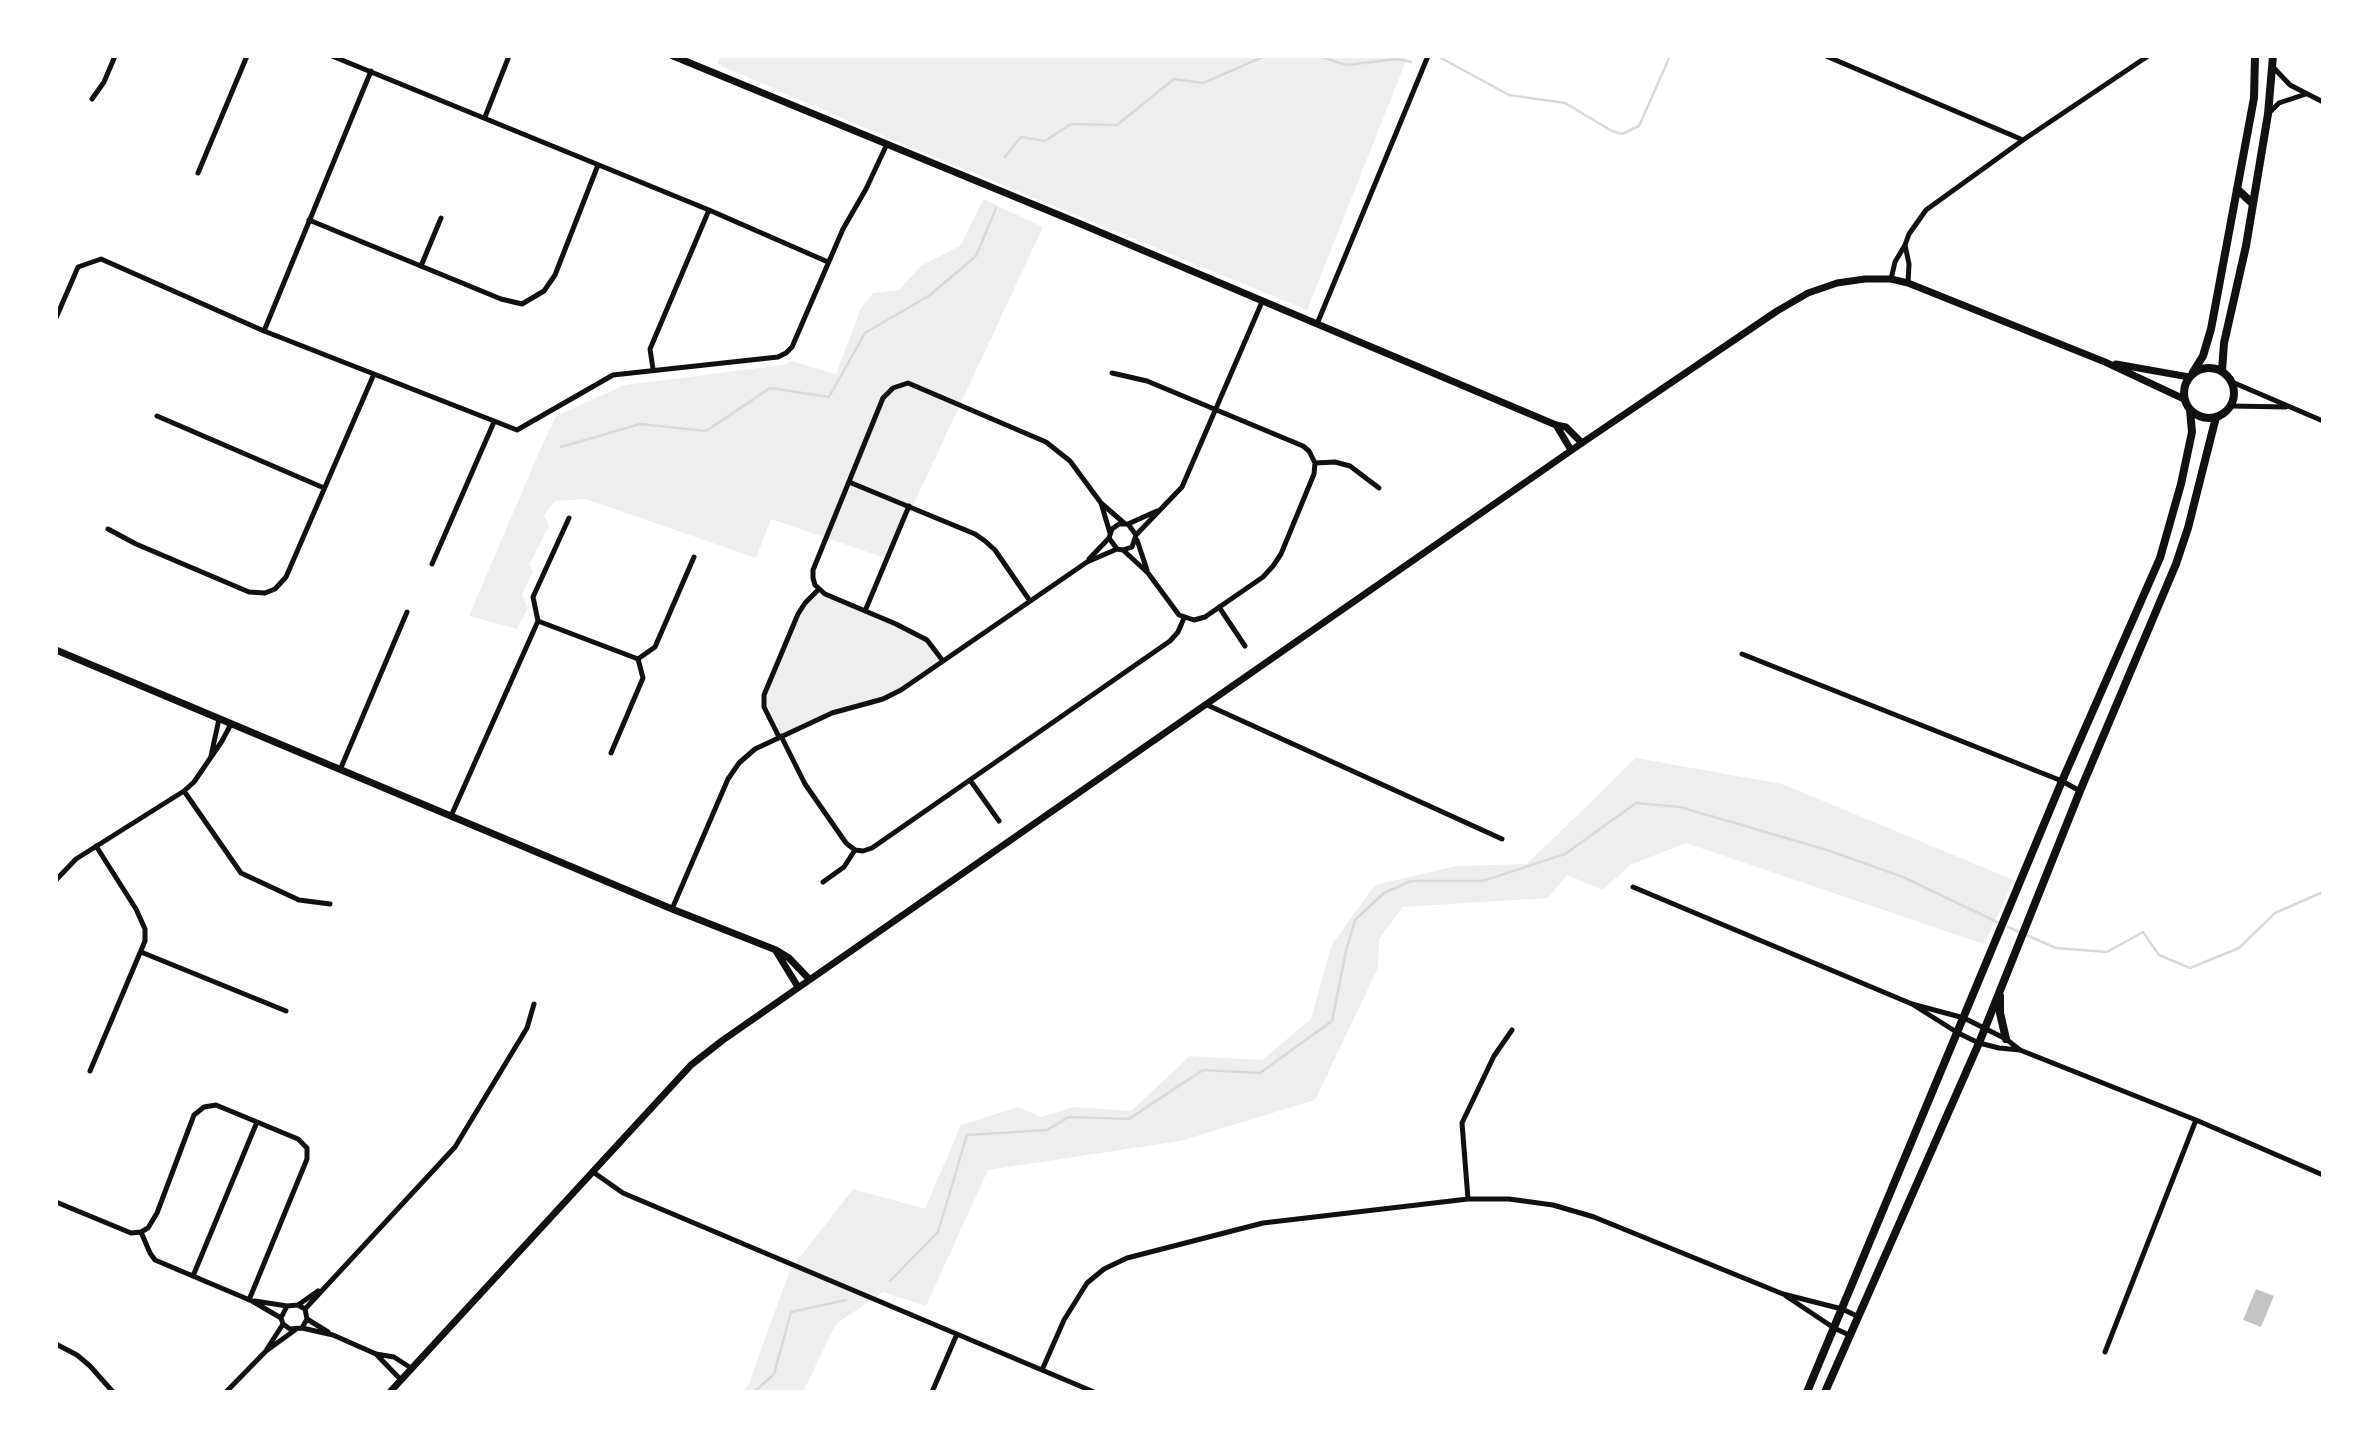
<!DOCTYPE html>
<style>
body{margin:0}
#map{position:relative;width:2379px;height:1448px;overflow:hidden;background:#fff;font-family:"Golos Text",sans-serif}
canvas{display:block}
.frame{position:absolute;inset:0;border:58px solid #fff;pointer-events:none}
</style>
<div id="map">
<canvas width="2379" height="1448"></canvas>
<div class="frame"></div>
</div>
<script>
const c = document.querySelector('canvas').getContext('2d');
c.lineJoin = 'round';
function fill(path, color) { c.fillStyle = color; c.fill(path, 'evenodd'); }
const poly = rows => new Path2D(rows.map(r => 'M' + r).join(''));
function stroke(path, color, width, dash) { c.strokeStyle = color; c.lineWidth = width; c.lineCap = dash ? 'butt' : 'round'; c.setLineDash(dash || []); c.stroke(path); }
fill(poly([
 [720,56,1408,56,1307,310,881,135,717,64],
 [983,199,1043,227,888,559,771,519,756,558,586,499,555,501,544,515,549,526,529,565,533,571,522,595,528,608,517,629,469,616,539,452,556,416,625,385,783,365,791,361,836,374,861,308,873,293,899,290,921,266,961,245],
 [819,589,927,640,943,661,889,697,843,710,779,737,764,707,769,684,808,599],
 [1636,758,1782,784,2014,880,1984,944,1686,843,1630,865,1603,890,1567,875,1548,898,1403,907,1379,939,1378,968,1315,1100,1180,1141,988,1170,926,1306,883,1292,836,1324,803,1392,740,1392,748,1386,790,1270,853,1189,925,1209,961,1125,1018,1107,1041,1117,1074,1107,1131,1111,1190,1056,1262,1060,1311,1019,1332,944,1375,885,1456,866,1527,864]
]), '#eee');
stroke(poly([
 [1318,56,1346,65,1397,59,1411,62],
 [1441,58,1509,95,1565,103,1612,131,1622,134,1639,126,1670,56],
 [1005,157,1021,137,1045,141,1071,124,1117,125,1174,79,1203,83,1265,56],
 [561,447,640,424,706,431,770,388,829,397,865,333,930,295,976,256,996,208],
 [2008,927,2056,948,2107,952,2143,932,2159,955,2190,968,2239,948,2275,913,2323,892],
 [890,1281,938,1232,967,1135,1047,1130,1069,1117,1129,1119,1203,1070,1260,1073,1332,1021,1346,951,1355,920,1384,893,1411,881,1483,881,1565,854,1636,803,1680,807,1827,850,1903,877,1997,922],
 [754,1392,774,1374,791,1312,846,1300]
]), '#d9d9d9', 2.5);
fill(poly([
 [2256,1289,2274,1296,2261,1327,2243,1320]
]), '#c4c4c4');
stroke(poly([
 [332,56,709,210,828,262],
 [1826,56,2023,140],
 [2272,66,2290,85,2323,102],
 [92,99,104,82,115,56],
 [2269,113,2279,103,2306,94],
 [485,117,509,56],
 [198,173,247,56],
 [309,220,501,299,522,304,544,291,555,275,598,165],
 [1905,245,1909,264,1908,283],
 [421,266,441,218],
 [1891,279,1895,262,1905,245,1909,234,1926,210,2023,140,2148,56],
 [56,318,78,267,101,259,264,331,517,430,613,375,778,357,786,353,792,347,843,229,866,189,887,144],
 [1317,324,1428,56],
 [264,331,371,71],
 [653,369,650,349,709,210],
 [1112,373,1147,381,1303,446,1309,451,1315,463,1314,474,1281,554,1273,566,1263,577,1205,617,1194,620,1179,615,1148,573,1123,550],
 [2232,382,2323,421],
 [2231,406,2286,407],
 [157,416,324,488],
 [1315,463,1335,462,1350,466,1379,488],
 [849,482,975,534,985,541,995,550,1030,601],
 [1101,503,1110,533],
 [1128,524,1157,511],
 [108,529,136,544,249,592,265,593,275,589,286,577,374,374],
 [1136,535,1182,487,1262,302],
 [1137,540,1147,570],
 [1089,559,1109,538],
 [432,564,494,422],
 [1219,607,1245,646],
 [865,611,909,506],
 [538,621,533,597,569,518],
 [1742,654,2062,781,2080,791],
 [943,661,927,640,896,624,825,594,815,585,813,578,813,570,883,398,893,388,908,383,1046,442,1070,461,1101,503,1124,523],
 [1205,704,1502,839],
 [781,736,805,784,846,843,855,850,863,851,872,848,1170,641,1178,632,1184,618],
 [779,737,764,707,764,695,798,614,805,603,819,589],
 [611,753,643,678,638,659],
 [211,756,219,719],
 [340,770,407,612],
 [970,780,999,821],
 [184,791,241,873,299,900,330,904],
 [451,816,538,621,638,659,655,647,694,557],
 [56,880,76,859,184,791,194,782,222,741,231,724],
 [823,882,844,867,855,850],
 [1633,887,1912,1004,1964,1018,2006,1039,2020,1050],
 [672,909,728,779,739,763,755,749,832,713,883,699,901,690,1087,562,1117,549,1123,550,1132,547,1136,535,1128,524,1119,524,1112,529,1109,538,1117,549],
 [141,952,286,1011],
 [1912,1004,1958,1033,1979,1043,1999,1048,2020,1050,2196,1120,2323,1175],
 [90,1071,145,941,145,929,136,909,96,846],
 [593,1172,623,1193,1094,1392],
 [1468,1199,1462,1123,1494,1056,1512,1030],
 [56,1202,131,1233,141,1232,148,1228,157,1213,194,1115,204,1107,216,1105,298,1139,307,1148,307,1159,249,1300],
 [141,1232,150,1253,155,1260,252,1301,281,1318],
 [193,1276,257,1122],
 [1786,1296,1834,1328,1849,1335],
 [255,1301,287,1306],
 [298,1305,318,1291],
 [305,1309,455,1147,527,1028,534,1004],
 [307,1319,328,1332],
 [302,1328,307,1319,305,1309,298,1305,287,1306,281,1318,283,1324,290,1329,302,1328,333,1335,376,1354,394,1357,411,1368],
 [56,1344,77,1355,90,1366,113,1392],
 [267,1349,283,1324],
 [2105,1352,2196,1120],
 [376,1354,401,1380],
 [1042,1370,1064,1320,1087,1283,1104,1269,1127,1258,1263,1223,1468,1199,1509,1199,1553,1205,1594,1217,1783,1294,1842,1309,1857,1316],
 [226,1392,266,1351,295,1330],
 [932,1392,957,1334]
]), '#111', 5);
stroke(poly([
 [673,56,1076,222,1556,425,1566,427,1582,443],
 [2116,364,2189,377],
 [1556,425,1571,450],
 [56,650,672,909,776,950,789,958,809,979],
 [776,951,798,987],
 [390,1392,691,1065,723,1040,1582,443,1777,311,1808,293,1837,283,1865,279,1891,279,1908,283,2105,362,2184,399]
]), '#111', 7);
stroke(poly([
 [2237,189,2253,204],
 '2184 393a25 25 0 1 1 50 0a25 25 0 1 1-50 0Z',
 [2222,371,2224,343,2246,246,2268,114,2273,56],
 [2193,372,2203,356,2211,329,2254,98,2255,56],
 [2000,996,2000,1013,2006,1039],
 [1807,1392,2062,781,2160,558,2181,484,2192,432,2190,410],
 [1825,1392,1979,1043,2080,791,2176,564,2188,528,2216,417]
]), '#111', 8);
</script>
